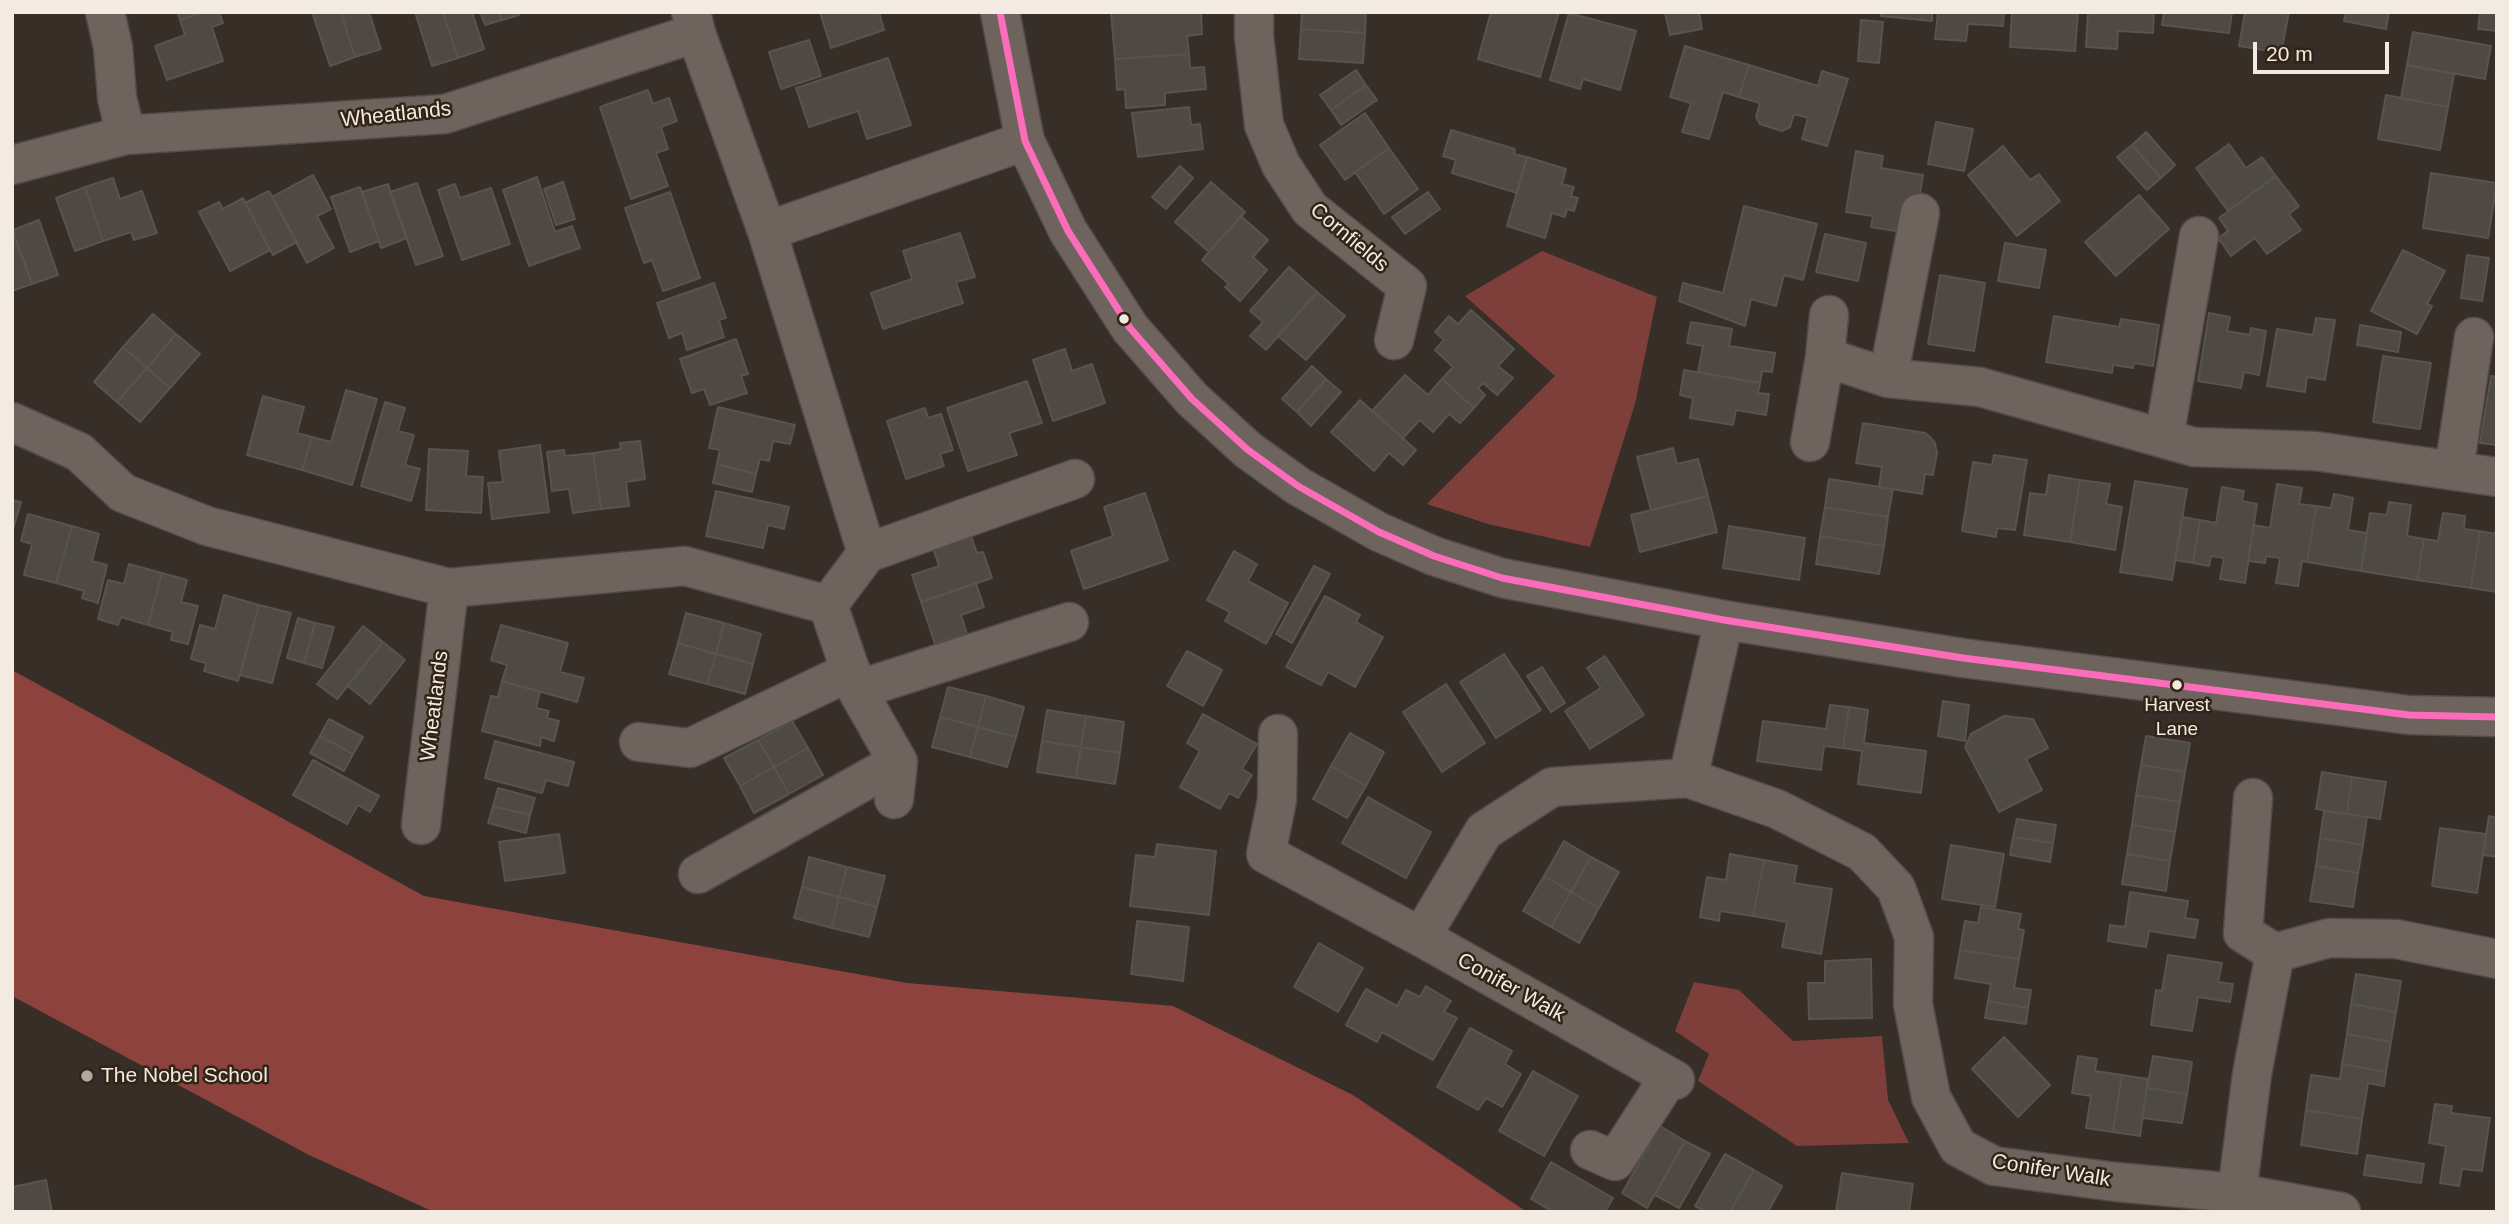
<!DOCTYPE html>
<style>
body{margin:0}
#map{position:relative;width:2509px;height:1224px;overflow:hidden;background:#362e27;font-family:Helvetica,sans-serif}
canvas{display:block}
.frame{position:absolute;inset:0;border:14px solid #f3eae1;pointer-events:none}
.scale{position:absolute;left:2253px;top:42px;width:136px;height:32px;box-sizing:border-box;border:4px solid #f3eae1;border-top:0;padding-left:9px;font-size:21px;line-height:24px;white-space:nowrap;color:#f3eae1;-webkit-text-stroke:5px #322417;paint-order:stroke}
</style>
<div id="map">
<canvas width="2509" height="1224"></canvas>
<div class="frame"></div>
<div class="scale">20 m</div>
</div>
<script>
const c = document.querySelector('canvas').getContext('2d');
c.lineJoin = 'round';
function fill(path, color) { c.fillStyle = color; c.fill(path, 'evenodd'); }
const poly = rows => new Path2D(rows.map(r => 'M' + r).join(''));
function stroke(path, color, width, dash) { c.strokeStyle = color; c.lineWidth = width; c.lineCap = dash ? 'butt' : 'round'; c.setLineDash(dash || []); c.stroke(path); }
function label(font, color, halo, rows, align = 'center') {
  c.font = font + ' Helvetica,sans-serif'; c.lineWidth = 5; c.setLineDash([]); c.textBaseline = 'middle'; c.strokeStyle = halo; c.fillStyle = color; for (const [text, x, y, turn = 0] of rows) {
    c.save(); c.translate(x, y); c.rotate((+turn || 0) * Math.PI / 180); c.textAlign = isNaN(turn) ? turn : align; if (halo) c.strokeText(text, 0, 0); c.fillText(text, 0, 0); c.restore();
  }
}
fill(poly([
 [1542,251,1657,297,1635,404,1590,547,1488,524,1427,504,1555,376,1465,296],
 [1694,982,1739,990,1793,1041,1882,1036,1888,1100,1909,1143,1797,1146,1698,1081,1709,1054,1675,1031]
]), '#7e3f3b');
fill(poly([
 [12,670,424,896,907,983,1173,1006,1353,1095,1527,1212,434,1212,309,1155,12,996]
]), '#8e423d');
const building = poly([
 [177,12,203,12,180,20,177,12],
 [203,12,219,12,223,23,212,27,223,61,167,80,155,46,185,35,180,20,203,12],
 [312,12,341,12,355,57,330,66,312,12],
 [341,12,369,12,381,49,355,57,341,12],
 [415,12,443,12,458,58,432,66,415,12],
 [443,12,472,12,484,49,458,58,443,12],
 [480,12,499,12,502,20,485,25,480,12],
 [499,12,518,12,519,15,502,20,499,12],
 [820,12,879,12,884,30,831,48,820,12],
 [1111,12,1201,13,1202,34,1187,36,1189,54,1115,59,1111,12],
 [1302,12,1366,12,1365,33,1301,29,1302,12],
 [1491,12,1559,12,1540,77,1478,59,1491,12],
 [1665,12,1699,12,1702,29,1670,35,1665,12],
 [1881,12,1932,12,1932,21,1881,16,1881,12],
 [1938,12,2004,12,2003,26,1968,24,1966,41,1935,39,1938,12],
 [2012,12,2078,12,2075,51,2010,47,2012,12],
 [2088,12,2154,12,2153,33,2118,31,2117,49,2086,47,2088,12],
 [2164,12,2232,12,2229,33,2162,25,2164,12],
 [2245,12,2289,12,2281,53,2239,46,2245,12],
 [2346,12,2389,12,2386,29,2344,21,2346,12],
 [2480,12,2497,12,2497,31,2478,29,2480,12],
 [1569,13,1636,31,1620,90,1583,79,1580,89,1550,80,1569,13],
 [1861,20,1883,22,1879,63,1858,61,1861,20],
 [1301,29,1365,33,1363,63,1299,59,1301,29],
 [2413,32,2491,46,2485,79,2407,65,2413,32],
 [809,40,821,76,781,89,769,52,809,40],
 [1685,46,1749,65,1739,97,1723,92,1709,139,1682,132,1691,103,1670,97,1685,46],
 [1189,54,1190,68,1204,67,1206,89,1165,93,1165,105,1126,108,1125,89,1117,90,1115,59,1189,54],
 [888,58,911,125,867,139,858,111,809,127,796,88,888,58],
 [1749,65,1818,86,1822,71,1848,79,1827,146,1802,139,1808,118,1794,114,1790,127,1782,131,1760,124,1756,117,1760,103,1739,97,1749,65],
 [2407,65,2454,74,2448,107,2401,98,2407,65],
 [1356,70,1366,85,1331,110,1320,95,1356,70],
 [1366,85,1377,100,1341,125,1331,110,1366,85],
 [648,90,653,104,669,98,677,121,661,127,668,149,656,153,668,186,631,199,600,107,648,90],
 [2386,95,2448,107,2440,150,2378,139,2386,95],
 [1189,107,1191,125,1200,124,1203,149,1138,157,1132,113,1189,107],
 [1365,113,1389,148,1345,180,1320,145,1365,113],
 [1936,122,1973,129,1964,171,1928,164,1936,122],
 [1451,130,1515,149,1514,154,1527,157,1517,193,1452,173,1456,160,1443,156,1451,130],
 [2146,132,2175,165,2161,178,2132,145,2146,132],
 [2229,144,2246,168,2262,157,2276,176,2228,211,2196,168,2229,144],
 [2132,145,2161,178,2147,190,2117,157,2132,145],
 [2003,146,2030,180,2039,174,2060,201,2017,236,1968,175,2003,146],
 [1389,148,1418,189,1384,214,1355,172,1389,148],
 [1856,151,1883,156,1881,168,1923,175,1913,234,1871,227,1873,216,1846,212,1856,151],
 [1527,157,1566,169,1562,184,1574,187,1571,196,1578,198,1574,211,1567,209,1565,217,1552,213,1545,238,1507,226,1527,157],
 [1180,166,1193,178,1166,209,1152,197,1180,166],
 [2431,173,2497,183,2488,238,2423,228,2431,173],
 [313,175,331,209,317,216,334,248,307,263,272,197,313,175],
 [2276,176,2299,206,2289,214,2301,230,2267,254,2255,238,2231,256,2218,238,2228,231,2219,218,2276,176],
 [537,177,555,232,572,226,580,248,529,266,503,190,537,177],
 [113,178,120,199,142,191,157,233,134,240,131,232,103,241,85,187,113,178],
 [563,182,575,219,556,225,544,189,563,182],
 [1211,182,1245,212,1209,252,1175,222,1211,182],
 [417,183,443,256,416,265,390,192,417,183],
 [388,184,407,238,381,248,362,192,388,184],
 [455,184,460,198,491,188,510,244,462,260,438,190,455,184],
 [85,187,103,241,75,251,56,198,85,187],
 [360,187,379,241,350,252,331,197,360,187],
 [269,191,297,242,273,255,245,203,269,191],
 [670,192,700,278,663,291,652,260,644,263,625,208,670,192],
 [1428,192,1440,209,1405,234,1392,217,1428,192],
 [2139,195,2169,229,2116,276,2085,242,2139,195],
 [243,198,270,250,230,271,199,212,219,202,223,209,243,198],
 [1744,206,1817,224,1803,280,1784,275,1776,306,1751,299,1745,326,1679,301,1683,283,1723,293,1744,206],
 [1241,216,1268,240,1253,257,1267,270,1240,301,1225,287,1229,284,1202,260,1241,216],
 [39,220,58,275,32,284,13,230,39,220],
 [12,230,32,284,12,291,12,230],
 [960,233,975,277,956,282,963,303,883,329,871,293,912,279,903,251,960,233],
 [1825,234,1866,243,1858,281,1816,272,1825,234],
 [2005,243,2046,250,2039,288,1998,281,2005,243],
 [2403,250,2445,271,2427,304,2432,306,2417,334,2371,311,2403,250],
 [2467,255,2489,258,2482,301,2461,298,2467,255],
 [1289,267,1317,292,1266,350,1250,336,1263,322,1250,311,1289,267],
 [1940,275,1985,283,1974,351,1928,344,1940,275],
 [714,283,726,318,719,320,724,337,687,350,682,333,669,338,657,303,714,283],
 [1317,292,1345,316,1306,360,1278,336,1317,292],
 [1471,310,1514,349,1498,366,1513,378,1497,395,1483,383,1478,388,1485,395,1474,408,1442,379,1453,367,1435,350,1444,340,1435,332,1449,316,1458,324,1471,310],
 [2209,313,2230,317,2227,331,2250,335,2251,328,2266,331,2259,375,2244,372,2241,388,2198,381,2209,313],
 [153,314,176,334,147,368,123,347,153,314],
 [2054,316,2119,327,2121,319,2159,325,2153,366,2134,363,2133,368,2113,365,2112,373,2046,362,2054,316],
 [2316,318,2335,320,2325,380,2307,377,2305,392,2267,386,2277,329,2313,335,2316,318],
 [1691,322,1732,329,1729,346,1775,353,1772,372,1762,371,1760,383,1698,372,1703,346,1687,343,1691,322],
 [2360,325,2401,332,2398,352,2357,345,2360,325],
 [176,334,200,354,170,388,147,368,176,334],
 [736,339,748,374,741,376,747,393,710,405,704,389,692,393,680,359,736,339],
 [123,347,147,368,117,402,94,382,123,347],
 [1065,349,1072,371,1092,364,1105,403,1053,421,1033,360,1065,349],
 [2383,356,2431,363,2420,429,2373,422,2383,356],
 [1312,366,1326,379,1297,412,1282,399,1312,366],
 [147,368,170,388,140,422,117,402,147,368],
 [1684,370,1760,383,1758,393,1769,394,1766,415,1736,410,1733,425,1690,418,1693,398,1680,395,1684,370],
 [1405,375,1428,395,1442,379,1474,408,1460,423,1449,414,1433,432,1420,420,1403,438,1372,411,1405,375],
 [2491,376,2497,377,2497,445,2480,443,2491,376],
 [1326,379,1341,392,1311,426,1297,412,1326,379],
 [1027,381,1042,423,1009,433,1017,455,968,471,947,408,1027,381],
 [346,390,377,399,352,485,302,470,312,437,331,442,346,390],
 [263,396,304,407,297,433,312,437,302,470,247,455,263,396],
 [1360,400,1416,450,1403,465,1389,453,1374,471,1331,432,1360,400],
 [385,402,405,408,398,431,414,435,405,465,420,469,411,501,361,486,385,402],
 [718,407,795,425,790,444,773,441,769,461,760,459,756,474,717,464,720,450,709,448,718,407],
 [925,408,928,418,941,414,953,450,940,454,944,466,906,479,887,421,925,408],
 [1863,423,1925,433,1931,438,1935,443,1937,453,1933,475,1925,474,1922,494,1879,487,1882,467,1856,463,1863,423],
 [640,441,645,479,626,482,629,506,601,509,593,453,621,449,620,443,640,441],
 [540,445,549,512,492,519,488,483,503,482,499,451,540,445],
 [1673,448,1677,464,1698,459,1708,496,1651,510,1637,457,1673,448],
 [429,449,468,451,466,476,483,477,481,513,426,510,429,449],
 [564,450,565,456,593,453,601,509,573,513,569,489,552,491,547,452,564,450],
 [1994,455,2027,460,2015,530,1997,528,1996,537,1962,531,1973,462,1992,465,1994,455],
 [717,464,756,474,752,492,713,483,717,464],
 [2049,475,2080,480,2070,542,2024,535,2030,493,2046,495,2049,475],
 [1829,479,1893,489,1888,517,1825,507,1829,479],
 [2080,480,2110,484,2106,504,2122,507,2115,550,2070,542,2080,480],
 [2135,481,2187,489,2172,580,2120,572,2135,481],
 [2277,484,2302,488,2299,504,2316,506,2307,562,2302,561,2298,586,2276,583,2280,558,2266,556,2265,563,2248,561,2254,525,2270,528,2277,484],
 [2222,487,2244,491,2242,501,2257,504,2245,583,2220,579,2224,558,2211,556,2209,566,2193,563,2200,520,2216,523,2222,487],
 [716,491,789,507,784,529,768,525,763,548,706,536,716,491],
 [1145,493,1168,560,1084,589,1071,551,1113,536,1104,507,1145,493],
 [2334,494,2353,498,2348,530,2367,533,2361,571,2307,562,2316,506,2331,508,2334,494],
 [1708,496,1717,532,1640,552,1631,515,1708,496],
 [12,500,21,502,12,533,12,500],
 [2389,502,2411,505,2407,536,2424,539,2417,580,2361,571,2370,513,2387,515,2389,502],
 [1825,507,1888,517,1884,546,1820,536,1825,507],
 [2443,513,2465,516,2464,529,2480,531,2471,588,2417,580,2424,539,2438,541,2443,513],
 [28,514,72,526,56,583,24,575,32,544,21,541,28,514],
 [2182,517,2200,520,2193,563,2175,560,2182,517],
 [2497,524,2497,592,2471,588,2480,531,2495,534,2497,524],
 [72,526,99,534,92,561,107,565,98,603,82,598,84,591,56,583,72,526],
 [1729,526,1805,538,1799,580,1723,568,1729,526],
 [971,536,977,553,983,552,992,578,921,602,912,575,939,566,933,548,971,536],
 [1820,536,1884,546,1879,574,1816,564,1820,536],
 [1234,551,1257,564,1248,581,1288,603,1266,644,1225,621,1230,612,1207,600,1234,551],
 [129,564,162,573,148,625,121,617,118,625,98,619,108,580,124,584,129,564],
 [1314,566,1330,574,1292,643,1276,634,1314,566],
 [162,573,187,580,181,602,198,606,188,644,171,640,173,632,148,625,162,573],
 [976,583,984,607,961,615,967,634,935,644,921,602,976,583],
 [224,595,259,605,238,681,204,671,206,663,191,659,200,625,215,629,224,595],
 [1325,596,1360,615,1356,622,1383,637,1355,687,1328,672,1321,685,1286,667,1325,596],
 [259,605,291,613,272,683,240,675,259,605],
 [686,613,724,623,716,654,678,643,686,613],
 [298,618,315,623,304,663,287,658,298,618],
 [315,623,334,627,322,668,304,663,315,623],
 [724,623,761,634,753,664,716,654,724,623],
 [501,625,568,643,560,672,584,678,577,702,502,681,507,665,491,660,501,625],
 [363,626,383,642,337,699,317,684,363,626],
 [383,642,405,660,370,704,348,686,383,642],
 [678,643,716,654,707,684,669,674,678,643],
 [1187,651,1222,670,1203,706,1167,686,1187,651],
 [716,654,753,664,745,694,707,684,716,654],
 [1504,654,1541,710,1496,738,1460,682,1504,654],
 [1605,656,1644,715,1590,749,1565,711,1601,688,1587,668,1605,656],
 [1542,667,1565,703,1551,712,1527,676,1542,667],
 [502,681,540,692,536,708,549,711,547,718,559,721,554,741,541,737,540,746,482,731,491,696,498,697,502,681],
 [1446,684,1485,743,1442,772,1403,712,1446,684],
 [948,687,986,696,978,727,940,717,948,687],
 [986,696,1024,707,1016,737,978,727,986,696],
 [1943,701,1969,705,1965,741,1938,736,1943,701],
 [1830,705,1849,707,1843,748,1824,746,1821,770,1757,761,1763,721,1826,729,1830,705],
 [1849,707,1868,710,1864,743,1926,751,1921,793,1858,784,1862,751,1843,748,1849,707],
 [1047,710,1086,716,1081,747,1042,741,1047,710],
 [1203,714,1257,744,1242,769,1252,775,1238,798,1229,793,1220,809,1180,787,1200,751,1187,743,1203,714],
 [1086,716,1124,722,1120,753,1081,747,1086,716],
 [2004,716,2033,719,2048,748,2026,759,2042,790,1999,812,1965,747,1971,734,2004,716],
 [940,717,978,727,970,757,932,747,940,717],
 [329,719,363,737,353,754,320,736,329,719],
 [792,721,808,748,774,767,758,740,792,721],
 [978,727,1016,737,1007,767,970,757,978,727],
 [1350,733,1384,752,1366,786,1331,766,1350,733],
 [320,736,353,754,344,771,310,753,320,736],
 [2146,736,2190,743,2185,772,2141,765,2146,736],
 [758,740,774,767,740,786,724,758,758,740],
 [495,741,574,762,568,786,546,780,542,793,485,778,495,741],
 [1042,741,1081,747,1076,778,1037,772,1042,741],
 [1081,747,1120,753,1115,784,1076,778,1081,747],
 [808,748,823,775,789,794,774,767,808,748],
 [313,760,379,796,370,812,358,805,347,824,293,795,313,760],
 [2141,765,2185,772,2180,802,2136,795,2141,765],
 [1331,766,1366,786,1347,818,1313,799,1331,766],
 [774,767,789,794,754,813,740,786,774,767],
 [2322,772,2352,777,2347,814,2316,809,2322,772],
 [2352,777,2386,782,2380,819,2347,814,2352,777],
 [498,788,535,798,530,815,493,806,498,788],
 [2136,795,2180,802,2175,832,2132,825,2136,795],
 [1368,797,1431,832,1406,878,1342,843,1368,797],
 [493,806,530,815,526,833,488,823,493,806],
 [2324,811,2367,817,2363,845,2320,838,2324,811],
 [2489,816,2497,818,2497,857,2483,855,2489,816],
 [2017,819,2056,825,2053,843,2013,837,2017,819],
 [2132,825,2175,832,2170,861,2127,854,2132,825],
 [2440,828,2486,834,2477,893,2432,886,2440,828],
 [559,834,565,873,505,881,499,842,559,834],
 [2013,837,2053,843,2050,862,2010,855,2013,837],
 [2320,838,2363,845,2358,873,2316,866,2320,838],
 [1564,841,1591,857,1571,892,1544,876,1564,841],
 [1157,844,1216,851,1209,915,1130,906,1136,855,1155,857,1157,844],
 [1951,845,2004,854,1995,907,1942,899,1951,845],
 [1730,854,1764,860,1753,916,1720,911,1719,921,1700,917,1707,877,1726,880,1730,854],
 [2127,854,2170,861,2166,891,2122,884,2127,854],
 [809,857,847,867,839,897,802,887,809,857],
 [1591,857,1619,872,1599,908,1571,892,1591,857],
 [1764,860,1797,866,1794,883,1832,889,1821,954,1782,947,1787,922,1753,916,1764,860],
 [2316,866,2358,873,2353,907,2310,901,2316,866],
 [847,867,885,876,877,907,839,897,847,867],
 [1544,876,1571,892,1551,927,1523,911,1544,876],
 [802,887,839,897,832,928,794,918,802,887],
 [1571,892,1599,908,1579,943,1551,927,1571,892],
 [2130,892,2188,901,2185,918,2198,920,2195,938,2149,931,2146,947,2108,941,2110,925,2125,927,2130,892],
 [839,897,877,907,869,937,832,928,839,897],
 [1981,907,2021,914,2018,929,2024,930,2019,959,1960,950,1965,921,1978,923,1981,907],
 [1137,921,1189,927,1183,981,1131,974,1137,921],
 [1319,943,1363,968,1338,1012,1294,987,1319,943],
 [1960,950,2019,959,2014,988,2031,990,2028,1008,1988,1001,1991,984,1955,978,1960,950],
 [2168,955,2222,963,2218,982,2233,984,2230,1002,2198,997,2192,1031,2151,1025,2156,990,2162,991,2168,955],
 [1871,959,1872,1018,1809,1019,1808,983,1825,983,1825,961,1871,959],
 [2356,974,2401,981,2396,1012,2351,1004,2356,974],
 [1426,986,1451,1001,1444,1012,1457,1018,1433,1060,1382,1032,1377,1042,1346,1025,1366,989,1397,1006,1406,990,1420,997,1426,986],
 [1988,1001,2028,1008,2026,1024,1985,1018,1988,1001],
 [2351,1004,2396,1012,2391,1042,2347,1034,2351,1004],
 [1470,1028,1512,1051,1505,1064,1521,1074,1502,1107,1486,1098,1478,1110,1437,1087,1470,1028],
 [2347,1034,2391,1042,2386,1072,2342,1064,2347,1034],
 [2004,1037,2050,1085,2018,1117,1972,1069,2004,1037],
 [2078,1056,2097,1059,2095,1071,2122,1075,2113,1132,2086,1128,2091,1096,2072,1093,2078,1056],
 [2153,1056,2192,1062,2187,1094,2147,1088,2153,1056],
 [2342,1064,2386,1072,2384,1086,2368,1083,2362,1119,2306,1110,2311,1075,2340,1079,2342,1064],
 [1533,1071,1578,1096,1544,1156,1499,1131,1533,1071],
 [2122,1075,2148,1079,2140,1136,2113,1132,2122,1075],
 [2147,1088,2187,1094,2182,1123,2142,1118,2147,1088],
 [2435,1104,2452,1106,2451,1113,2490,1118,2482,1171,2462,1169,2459,1186,2440,1183,2446,1146,2429,1143,2435,1104],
 [2306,1110,2362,1119,2357,1154,2301,1145,2306,1110],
 [1660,1126,1685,1141,1647,1208,1622,1193,1660,1126],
 [1685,1141,1710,1154,1679,1208,1655,1195,1685,1141],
 [1725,1154,1754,1170,1730,1212,1706,1212,1695,1206,1725,1154],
 [2367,1155,2424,1164,2421,1183,2364,1175,2367,1155],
 [1551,1162,1613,1198,1605,1212,1553,1212,1531,1199,1551,1162],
 [1754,1170,1782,1186,1768,1212,1730,1212,1754,1170],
 [1842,1173,1913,1184,1909,1212,1836,1212,1842,1173],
 [46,1180,52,1212,12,1212,12,1187,46,1180]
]);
fill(building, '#4f4943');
stroke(building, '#58534d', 2);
const minor = poly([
 [105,12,113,47,117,98,126,135],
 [1000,12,1025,141,1068,231,1130,328,1192,399,1248,450,1298,486,1379,532,1434,556,1502,578,1724,620,1963,658,2409,715,2497,717],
 [1254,12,1254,36,1264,125,1281,165,1310,209,1407,286,1394,340],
 [696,33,767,231,867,553,828,605,857,690,898,762,894,799],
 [12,165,126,135,445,114,696,33,691,12],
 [767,231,1025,141],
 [1825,357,1888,378,1980,387,2194,447,2315,451,2497,477],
 [1888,378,1920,213],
 [12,422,79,452,123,493,207,526,449,588,685,566,828,605],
 [2164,438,2199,236],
 [1810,442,1825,357,1829,315],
 [2454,470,2474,337],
 [867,553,1075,479],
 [857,690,1069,622],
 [1278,734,1277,800,1266,854,1421,937,1484,831,1552,787,1688,778,1724,620],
 [639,742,690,748,851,671],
 [1688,778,1777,809,1862,852,1896,888,1914,937,1913,1004,1931,1097,1958,1147,1994,1166,2116,1182,2237,1193,2341,1212],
 [2253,798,2243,933,2275,953],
 [421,825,449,588],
 [698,874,898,762],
 [1421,937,1675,1080],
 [1590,1150,1615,1161,1669,1077],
 [2237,1193,2252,1074,2275,953,2329,938,2396,939,2497,959]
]);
stroke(minor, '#534c46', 41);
stroke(minor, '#6f635d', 38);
stroke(poly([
 [1000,12,1025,141,1068,231,1130,328,1192,399,1248,450,1298,486,1379,532,1434,556,1502,578,1724,620,1963,658,2409,715,2497,717]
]), '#fb6dba', 7);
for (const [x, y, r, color] of [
 [1124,319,6,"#f3eae1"],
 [2177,685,6,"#f3eae1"],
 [87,1076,7,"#b1a8a0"]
]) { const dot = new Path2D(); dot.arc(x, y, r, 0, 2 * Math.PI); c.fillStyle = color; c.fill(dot); stroke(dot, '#322417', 2.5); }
label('19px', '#f3eae1', '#322417', [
 ["Harvest",2177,706],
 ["Lane",2177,730]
]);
label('21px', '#f3eae1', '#322417', [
 ["Wheatlands",396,115,-6],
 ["Cornfields",1349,238,40],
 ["Wheatlands",435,706,-83],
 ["Conifer Walk",1511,988,29],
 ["Conifer Walk",2051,1171,9]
]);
label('21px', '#f3eae1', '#322417', [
 ["The Nobel School",101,1076]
], 'left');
</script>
